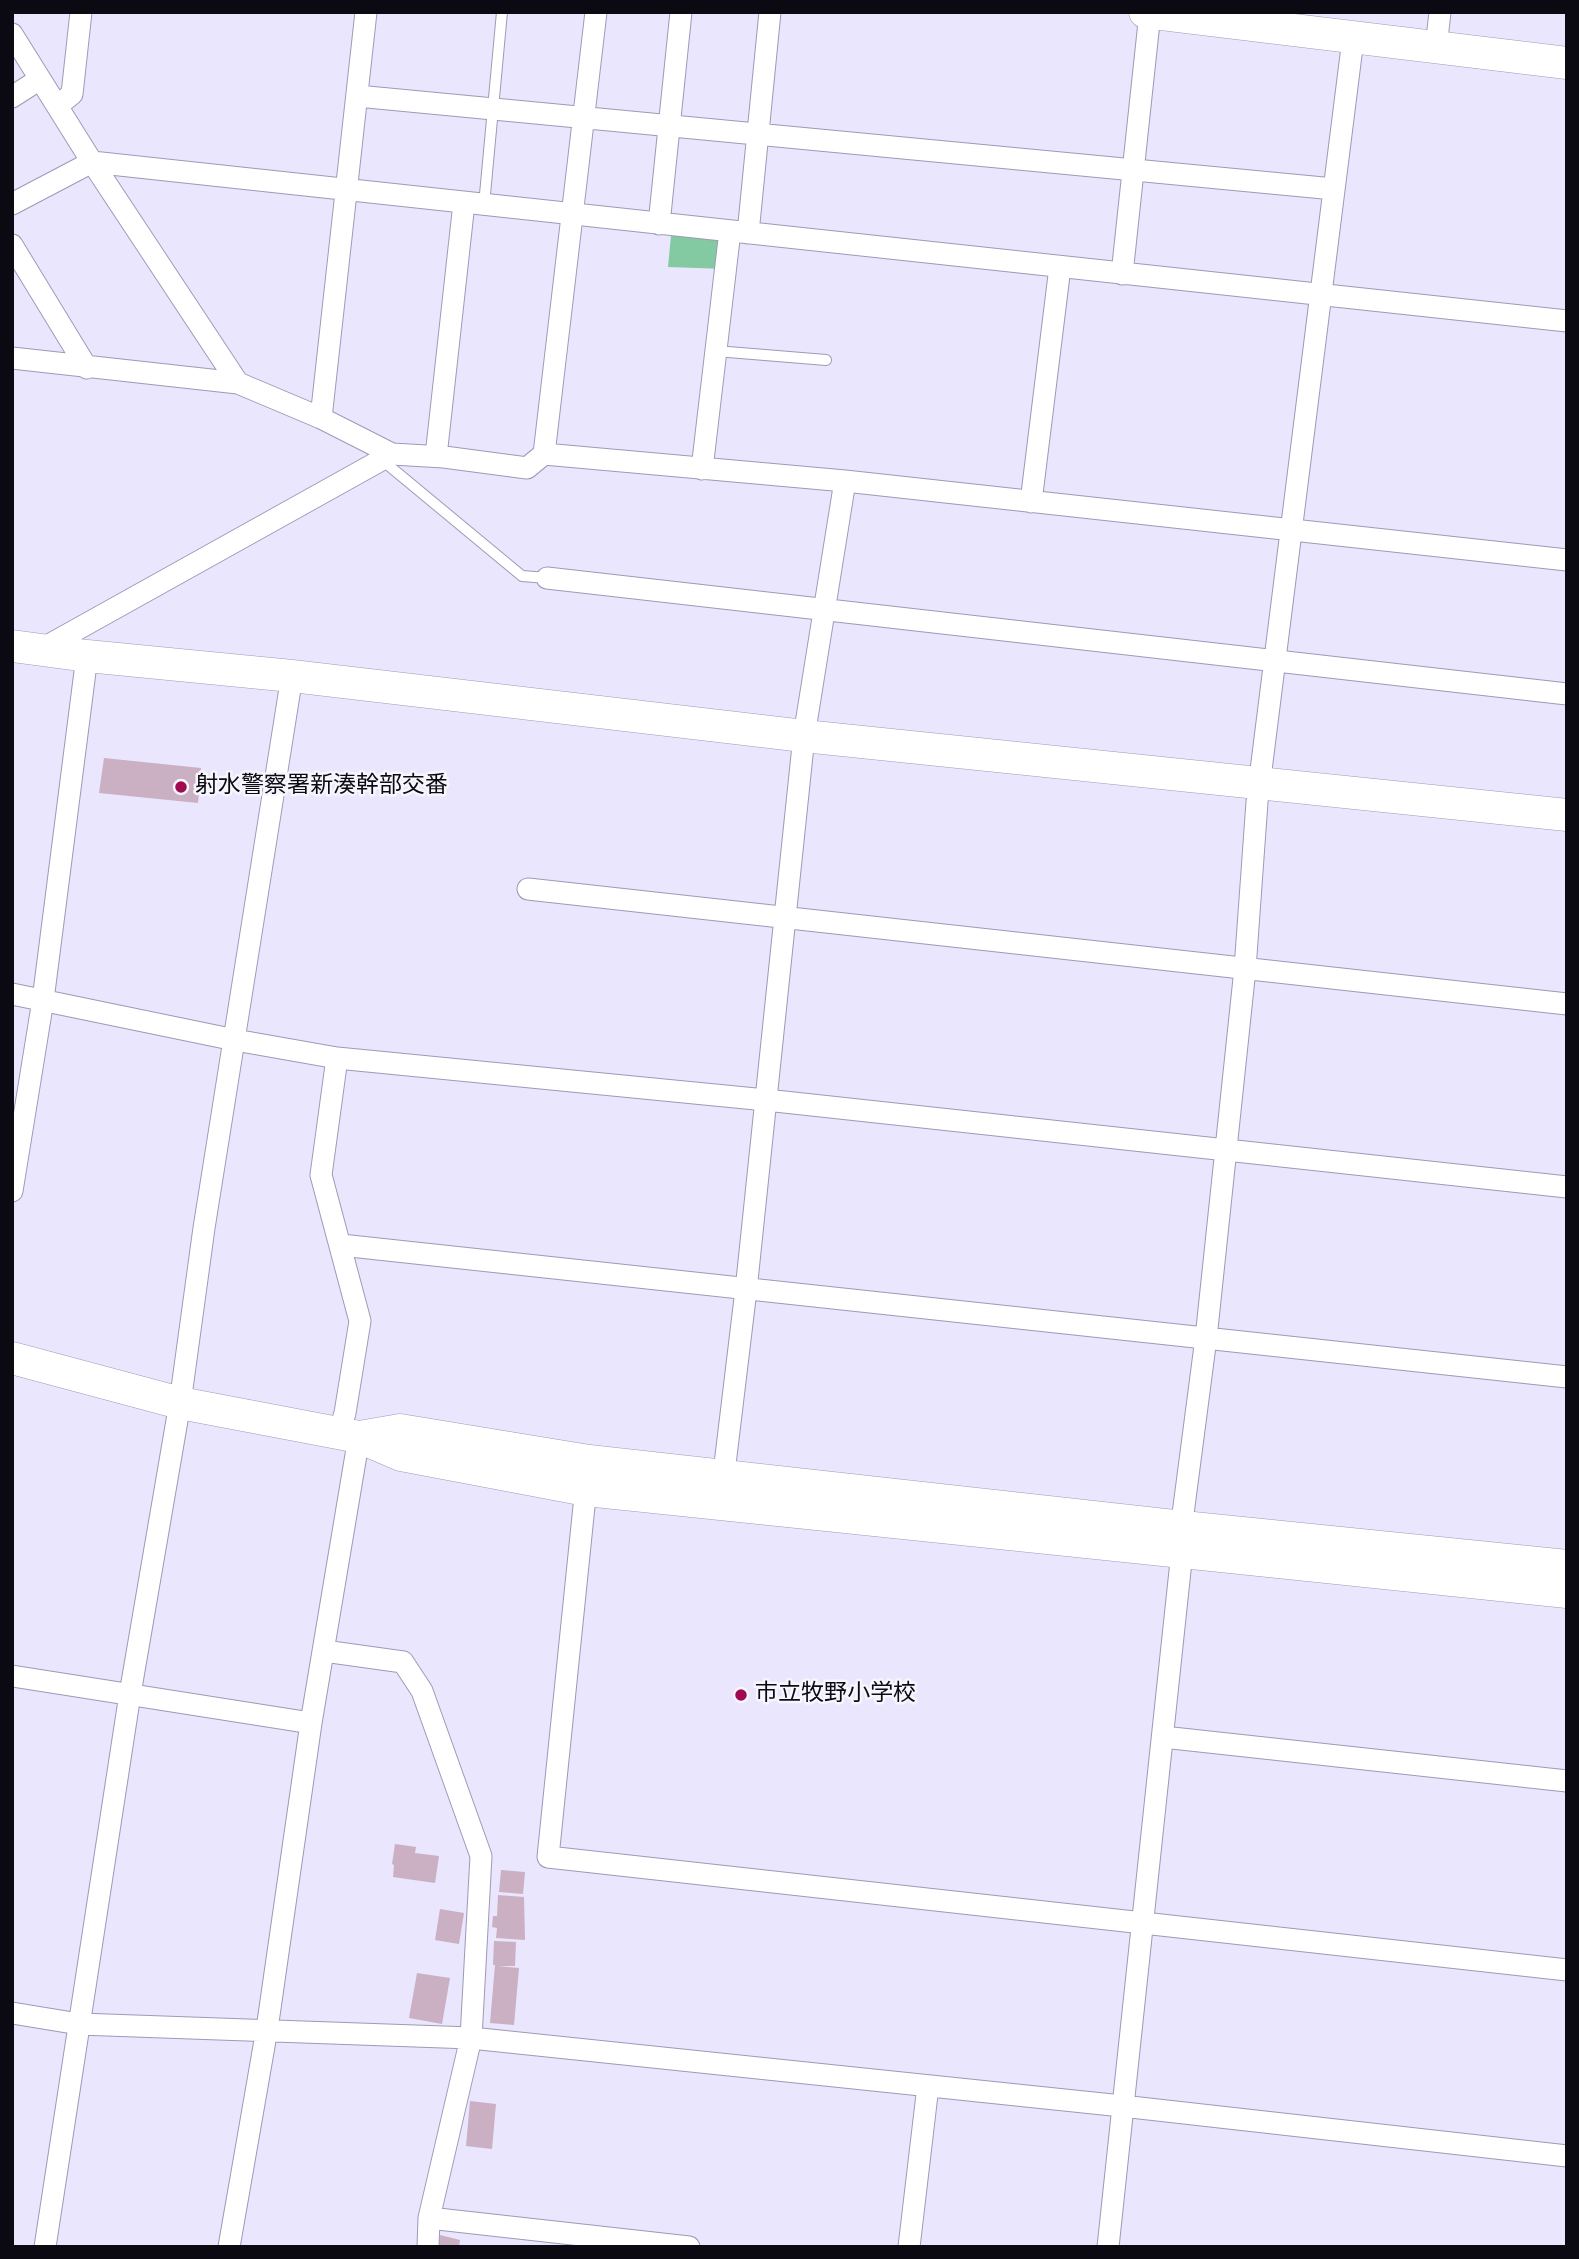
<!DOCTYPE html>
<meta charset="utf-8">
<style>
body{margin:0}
#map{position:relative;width:1579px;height:2259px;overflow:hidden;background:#e9e6fe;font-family:"Source Sans 3",sans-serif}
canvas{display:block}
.frame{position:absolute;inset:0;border:14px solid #0b0a13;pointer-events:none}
</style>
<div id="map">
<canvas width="1579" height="2259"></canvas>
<div class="frame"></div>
</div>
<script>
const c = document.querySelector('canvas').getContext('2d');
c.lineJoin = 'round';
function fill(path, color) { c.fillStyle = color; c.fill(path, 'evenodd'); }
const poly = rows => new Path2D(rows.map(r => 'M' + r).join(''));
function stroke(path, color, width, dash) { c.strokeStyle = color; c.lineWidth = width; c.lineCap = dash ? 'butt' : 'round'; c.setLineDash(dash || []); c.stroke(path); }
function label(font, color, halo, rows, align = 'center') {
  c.font = font + ' "Source Sans 3","Noto Sans JP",sans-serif'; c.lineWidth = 5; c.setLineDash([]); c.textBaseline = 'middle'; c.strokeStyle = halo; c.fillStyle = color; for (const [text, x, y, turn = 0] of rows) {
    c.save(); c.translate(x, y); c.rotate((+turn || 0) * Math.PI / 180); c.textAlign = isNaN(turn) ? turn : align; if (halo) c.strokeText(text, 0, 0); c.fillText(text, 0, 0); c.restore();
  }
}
fill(poly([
 [672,225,730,231,726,269,668,267]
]), '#83caa3');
fill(poly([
 [104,758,201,768,198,803,99,793],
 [395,1844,416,1847,415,1853,439,1856,435,1883,393,1877,394,1865,392,1864],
 [501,1870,525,1872,523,1894,499,1892],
 [498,1895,524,1897,525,1940,496,1938,497,1928,492,1927,493,1916,497,1916],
 [440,1909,464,1913,459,1944,435,1940],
 [494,1941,516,1942,515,1966,498,1966,519,1968,514,2025,490,2023,495,1965,493,1965],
 [417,1973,450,1978,442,2024,409,2018],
 [470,2101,496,2104,492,2149,466,2146],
 [440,2235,460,2240,459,2247,439,2247]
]), '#cbafc2');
const lane = poly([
 [484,205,502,12],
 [716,351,826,360],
 [382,460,522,576,547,578]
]);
const street = poly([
 [12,34,92,162,238,383],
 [1436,48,1440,12],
 [357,96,1334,189],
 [12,97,40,79],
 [57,106,72,94,81,12],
 [12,204,92,162,1567,321],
 [659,224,681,12],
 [748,233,770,12],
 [12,245,87,368],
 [1122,274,1150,13],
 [12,358,238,383,321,418,392,454,444,457,527,468,544,454,845,481,1567,560],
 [321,418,366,12],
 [544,454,596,12],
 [436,456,464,203],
 [702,469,730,231],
 [1031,502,1060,267],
 [547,578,1567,694],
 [40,650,392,454],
 [528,889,1567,1004],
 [12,994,235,1040,337,1058,766,1100,1567,1187],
 [337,1058,321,1175,360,1321,345,1413,339,1433],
 [12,1191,43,1000,87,656],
 [341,1245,1567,1377],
 [587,1477,548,1857,1567,1970],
 [722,1489,746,1290,804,736,845,481],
 [324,1651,403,1662,422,1691,481,1856,471,2038,429,2218,428,2247],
 [12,1676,311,1723],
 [1163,1737,1567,1781],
 [12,2013,79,2024,471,2038,1122,2106,1567,2156],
 [429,2218,689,2247],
 [45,2247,130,1694,180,1403,204,1228,292,676],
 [229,2247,267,2029,311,1723,359,1437],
 [909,2247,928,2086],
 [1108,2247,1182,1552,1183,1514,1206,1338,1245,969,1257,802,1353,39]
]);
const secondary = poly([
 [1145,12,1567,63],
 [12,646,87,656,292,676,804,736,1567,815],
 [12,1358,180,1403,359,1437,401,1455,586,1490,1567,1592],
 [359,1437,400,1430,589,1461,1183,1527,1567,1566]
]);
stroke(lane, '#9e9ab6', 12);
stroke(street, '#9e9ab6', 23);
stroke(secondary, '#9e9ab6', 33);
stroke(lane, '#fff', 10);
stroke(street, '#fff', 21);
stroke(secondary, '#fff', 32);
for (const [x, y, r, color] of [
 [181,787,7,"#a00b4f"],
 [741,1695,7,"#a00b4f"]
]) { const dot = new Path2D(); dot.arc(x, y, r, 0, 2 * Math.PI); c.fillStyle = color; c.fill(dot); stroke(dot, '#f6f6fc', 2.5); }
label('23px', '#0b0a13', '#f6f6fc', [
 ["射水警察署新湊幹部交番",195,787],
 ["市立牧野小学校",755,1695]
], 'left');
</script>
